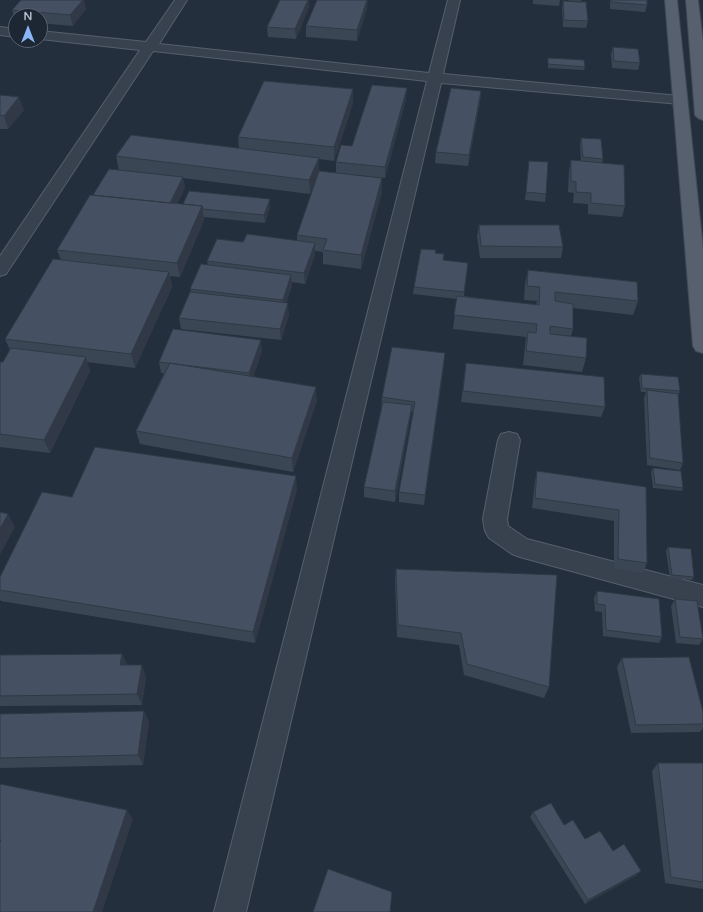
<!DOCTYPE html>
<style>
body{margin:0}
#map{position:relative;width:703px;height:912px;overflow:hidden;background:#242f3e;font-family:"Varela Round",sans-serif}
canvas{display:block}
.north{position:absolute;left:8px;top:8px;width:40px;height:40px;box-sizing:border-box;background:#1d2633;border:1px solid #59626f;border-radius:50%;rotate:0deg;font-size:11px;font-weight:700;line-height:16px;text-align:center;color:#b4bcc9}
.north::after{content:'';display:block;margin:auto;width:14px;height:18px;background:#8ab4f8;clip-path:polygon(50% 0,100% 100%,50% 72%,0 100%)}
</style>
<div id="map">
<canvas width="703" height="912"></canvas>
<div class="north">N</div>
</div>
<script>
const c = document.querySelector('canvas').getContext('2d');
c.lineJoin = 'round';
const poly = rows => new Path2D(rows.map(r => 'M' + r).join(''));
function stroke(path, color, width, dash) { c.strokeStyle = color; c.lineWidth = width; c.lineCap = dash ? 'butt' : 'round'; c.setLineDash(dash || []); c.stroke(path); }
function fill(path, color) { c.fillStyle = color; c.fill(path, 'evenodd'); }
const minor = poly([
 [175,0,187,0,159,44,429,73,448,0,460,0,443,74,680,96,685,97,687,100,685,103,680,104,441,83,246,912,214,912,427,81,153,51,6,274,0,276,0,256,140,50,40,39,40,31,146,42,175,0],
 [0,27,16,29,16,37,0,35,0,27],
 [509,432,517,434,520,440,507,519,508,526,527,539,703,585,703,607,520,557,512,554,489,538,485,531,483,519,498,440,501,434,509,432]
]);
const major = poly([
 [665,0,677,0,703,249,703,353,696,351,693,346,665,0],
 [686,0,698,0,703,43,703,120,698,118,695,115,686,0]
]);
stroke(minor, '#565f6c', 2);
stroke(major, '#414a57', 2);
fill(minor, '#38414e');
fill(major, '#56606e');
fill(poly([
 [280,0,309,0,309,7,296,39,268,37,267,27],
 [533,0,560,0,559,6,533,4],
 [568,0,581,0,588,21,586,28,563,27,562,8,563,1,568,1],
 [610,0,647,0,647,5,645,12,610,9],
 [367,8,357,41,306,37,306,26],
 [86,9,73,26,40,23,40,16,16,16,16,20,15,20,12,10],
 [613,47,640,63,638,70,612,68,611,54],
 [548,58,585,67,584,70,548,68],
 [353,89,353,103,334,161,319,159,319,171,310,194,183,178,185,188,177,204,270,206,265,223,204,217,204,220,180,277,170,276,172,287,135,368,87,362,90,371,50,453,0,447,0,362,3,362,10,350,5,339,61,260,57,250,94,195,93,195,119,170,116,156,239,148,238,137],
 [481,91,480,102,468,166,435,163,436,152],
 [0,95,24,110,8,129,0,129],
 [406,99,385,178,336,173,336,162,352,146],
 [581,138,603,159,602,163,625,206,622,217,588,214,588,204,573,203,574,193,568,192,569,171,571,160,581,161,580,146],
 [529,161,546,194,545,202,525,200],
 [382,192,361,269,323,264,323,252,315,251,315,254,305,284,292,282,292,286,286,303,289,315,281,340,181,329,179,318,191,292,190,289,208,265,207,261,243,242,297,240,297,235],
 [479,225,563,247,561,258,480,258,477,236],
 [436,253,443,260,468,263,464,296,536,305,537,301,524,300,525,284,528,270,638,301,633,315,573,308,573,329,571,336,586,358,582,372,523,365,525,346,526,337,453,329,457,299,413,294,414,287],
 [262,351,253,376,317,400,293,472,140,444,136,431,164,373,161,373,159,362],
 [466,363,605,407,601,417,461,402],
 [444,364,424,505,399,502,399,492,413,412,411,412,395,502,364,497,364,487,382,408,381,408,382,397],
 [641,374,680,391,678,395,683,463,680,470,647,465,644,398,646,392,641,392,639,378],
 [653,468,683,488,682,491,653,488,651,472],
 [537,471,646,487,647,563,643,573,614,568,614,521,532,508,535,481],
 [297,489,255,643,1,601,0,599,0,577,72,497],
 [668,547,694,577,692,580,670,578,666,551],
 [396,569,549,687,544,698,464,675,459,645,397,637,395,581],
 [597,591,662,637,659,643,603,636,602,612,595,611,594,598],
 [675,599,703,638,703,639,699,645,676,643,671,606],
 [122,654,127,665,146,677,142,705,0,706,0,655],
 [622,658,703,712,703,728,700,732,631,733,617,667],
 [0,714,149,721,143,765,0,768],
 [658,763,703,763,703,889,665,883,652,771],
 [533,812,564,825,585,839,613,851,637,875,585,904,530,817]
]), '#3b4654');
fill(poly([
 [83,0,84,0,86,9,73,26,70,15],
 [308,0,309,0,309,7,296,39,295,29],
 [367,0,368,0,367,8,357,41,357,30],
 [407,88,406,99,385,178,385,167],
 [353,89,353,103,334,161,334,147],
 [481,91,480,102,468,166,469,155],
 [19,97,24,110,8,129,4,116],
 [319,158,319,171,310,194,309,180],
 [183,177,185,188,172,214,170,203],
 [382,178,382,192,361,269,361,255],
 [270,199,270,206,265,223,264,215],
 [202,206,204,220,180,277,177,263],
 [315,243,315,254,305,284,304,273],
 [169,272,172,287,135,368,131,354],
 [291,275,292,286,284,311,283,300],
 [288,303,289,315,281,340,280,329],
 [261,340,262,351,251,384,249,373],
 [445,353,444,364,424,505,425,495],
 [86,357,90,371,50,453,44,440],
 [316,387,317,400,293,472,292,458],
 [412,405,411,416,395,502,395,491],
 [296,476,297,489,255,643,253,632],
 [8,514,15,527,0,555,0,529],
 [122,654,127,666,120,665],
 [142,665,146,677,142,705,137,694],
 [144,711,149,721,143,765,138,755],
 [127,810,133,819,102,912,93,912],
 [641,871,637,875,585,904,588,900]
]), '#303945');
const building = poly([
 [21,0,83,0,70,15,12,10,21,0],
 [280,0,308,0,295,29,267,27,280,0],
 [317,0,367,0,357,30,306,26,317,0],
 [569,0,581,0,582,2,569,1,569,0],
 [611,0,647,0,647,5,611,2,611,0],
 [563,1,586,2,588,21,564,20,563,1],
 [613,47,638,49,640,63,614,61,613,47],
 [548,58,584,60,585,67,548,64,548,58],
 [264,81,353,89,334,147,238,137,264,81],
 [372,85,407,88,385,167,336,162,341,145,352,146,372,85],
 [451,88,481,91,469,155,436,152,451,88],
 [0,95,19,97,4,116,0,115,0,95],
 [131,135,319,158,309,180,116,156,131,135],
 [581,138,601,139,603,159,583,157,581,138],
 [571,160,624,165,625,206,591,203,591,193,576,192,576,182,571,181,571,160],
 [529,161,548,162,546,194,526,192,529,161],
 [109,169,183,177,170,203,93,195,109,169],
 [319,171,382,178,361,255,323,250,327,239,297,235,319,171],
 [189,191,270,199,264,215,203,209,202,206,183,204,189,191],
 [90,195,202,206,177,263,57,250,90,195],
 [479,225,559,225,563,247,481,246,479,225],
 [247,234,315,243,304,273,207,261,217,239,243,242,247,234],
 [421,249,436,250,435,253,444,254,443,260,468,263,464,292,414,287,421,249],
 [53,259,169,272,131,354,5,339,53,259],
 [201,264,291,275,283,300,190,289,201,264],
 [528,270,637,282,638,301,555,292,555,301,573,304,573,329,550,326,550,334,587,338,586,358,526,351,528,332,536,333,537,324,454,315,457,296,539,305,540,287,527,286,528,270],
 [190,292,288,303,280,329,179,318,190,292],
 [173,329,261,340,249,373,159,362,173,329],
 [392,347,445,353,425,495,399,492,415,402,382,397,392,347],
 [11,348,86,357,44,440,0,434,0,362,3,362,11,348],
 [170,363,316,387,292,458,136,431,170,363],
 [466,363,604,377,605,407,463,391,466,363],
 [641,374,678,377,680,391,642,388,641,374],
 [647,390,678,394,683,463,650,458,647,390],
 [383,402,412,405,395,491,364,487,383,402],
 [95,447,296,476,253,632,0,590,0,577,42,492,72,497,95,447],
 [653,468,681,471,683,488,655,484,653,468],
 [537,471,646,487,647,563,618,559,619,510,535,498,537,471],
 [0,512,8,514,0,529,0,512],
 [668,547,691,549,694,577,672,575,668,547],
 [396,569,557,575,549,687,467,664,461,633,398,625,396,569],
 [597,591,659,599,662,637,606,630,605,605,597,604,597,591],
 [675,599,697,601,703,639,680,637,675,599],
 [122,654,120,665,142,665,137,694,0,696,0,655,122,654],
 [689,657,703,712,703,724,636,725,622,658,689,657],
 [144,711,138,755,0,758,0,714,144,711],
 [658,763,703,763,703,882,671,877,658,763],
 [0,784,127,810,93,912,0,912,0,842,1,840,0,840,0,784],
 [551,803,564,825,573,820,585,839,600,831,613,851,624,844,641,871,588,900,533,812,551,803],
 [328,869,392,892,390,912,313,912,328,869]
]);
fill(building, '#455162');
stroke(building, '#303945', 1);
</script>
